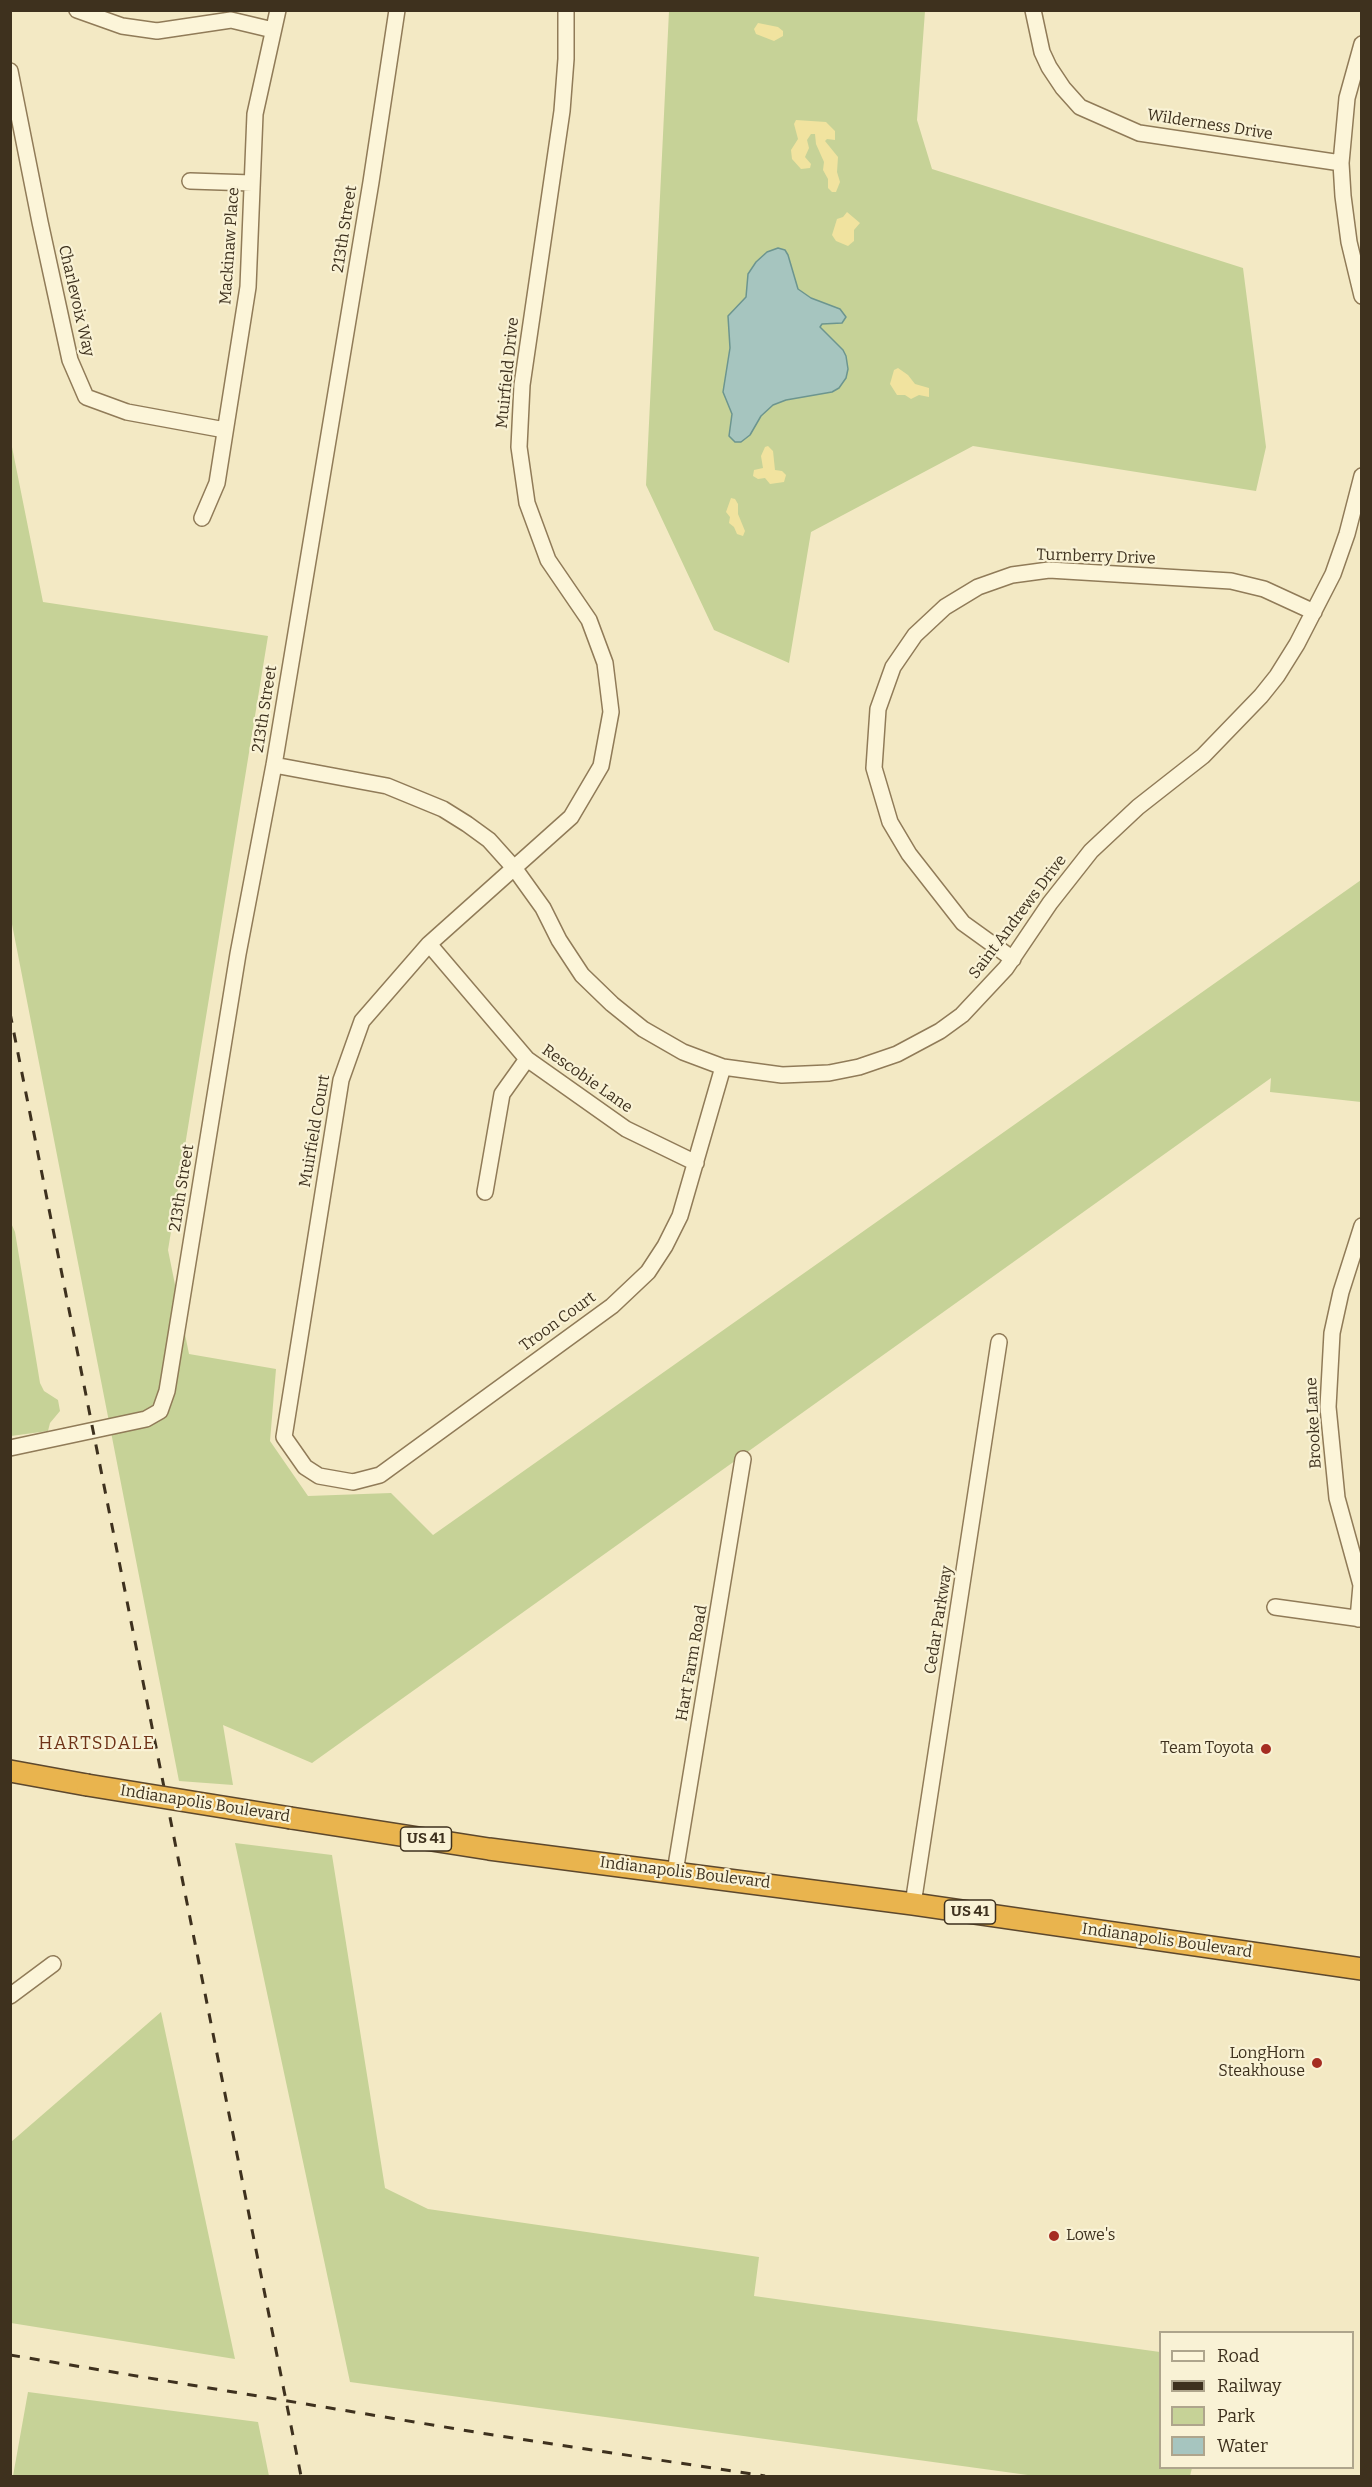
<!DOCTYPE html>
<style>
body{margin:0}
#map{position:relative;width:1372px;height:2487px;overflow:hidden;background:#f3e9c4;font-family:Bitter,serif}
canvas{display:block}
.frame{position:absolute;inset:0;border:12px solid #3e311e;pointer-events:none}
.legend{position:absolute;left:1159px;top:2331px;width:195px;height:138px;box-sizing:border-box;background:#f9f2d5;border:2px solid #aea58c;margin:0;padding:8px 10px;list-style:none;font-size:18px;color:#3e311e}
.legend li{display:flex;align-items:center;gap:12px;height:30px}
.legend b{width:30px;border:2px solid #aea58c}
</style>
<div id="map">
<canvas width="1372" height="2487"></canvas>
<div class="frame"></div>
<ul class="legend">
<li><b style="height:8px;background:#fcf5d9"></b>Road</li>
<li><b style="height:8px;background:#3e311e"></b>Railway</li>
<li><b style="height:16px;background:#c6d297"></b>Park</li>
<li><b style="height:16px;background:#a6c5bf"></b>Water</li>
</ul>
</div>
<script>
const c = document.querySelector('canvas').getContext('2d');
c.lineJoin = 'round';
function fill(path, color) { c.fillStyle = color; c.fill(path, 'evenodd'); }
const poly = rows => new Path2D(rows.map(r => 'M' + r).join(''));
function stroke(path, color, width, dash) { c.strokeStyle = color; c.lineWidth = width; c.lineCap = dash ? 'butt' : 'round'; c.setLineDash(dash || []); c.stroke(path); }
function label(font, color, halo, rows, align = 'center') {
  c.font = font + ' Bitter,serif'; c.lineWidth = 4.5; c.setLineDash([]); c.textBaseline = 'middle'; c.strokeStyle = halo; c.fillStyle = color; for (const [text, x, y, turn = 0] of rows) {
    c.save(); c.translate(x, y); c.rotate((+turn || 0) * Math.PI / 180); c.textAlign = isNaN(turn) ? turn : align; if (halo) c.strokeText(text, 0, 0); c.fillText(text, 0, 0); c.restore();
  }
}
fill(poly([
 [669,11,925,11,917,120,932,169,1243,268,1266,447,1256,491,973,446,811,532,789,663,714,630,646,485],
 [10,437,43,602,268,636,168,1250,189,1354,276,1369,270,1441,308,1496,391,1493,433,1535,1361,880,1361,1102,1270,1092,1271,1078,312,1763,223,1725,233,1785,179,1781,11,919],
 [11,1223,15,1232,40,1383,44,1391,58,1400,60,1411,50,1423,48,1431,11,1436],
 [235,1843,332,1855,385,2188,428,2209,759,2257,754,2296,1160,2352,1160,2468,1192,2468,1190,2476,1035,2476,350,2382],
 [161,2012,235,2359,11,2323,11,2142],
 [28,2392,258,2422,269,2476,13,2476]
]), '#c6d297');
fill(poly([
 [758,23,778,27,783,31,783,36,774,41,756,34,754,29],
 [796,120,826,122,835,131,835,140,827,139,825,141,838,157,837,172,840,182,836,192,832,192,828,188,828,179,823,170,824,162,816,144,815,134,811,134,807,140,809,148,805,157,811,164,810,168,801,169,792,159,791,150,798,139,794,124],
 [847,212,860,223,854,230,854,241,848,246,836,241,832,235,837,219,843,217],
 [898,368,908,375,915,384,929,388,929,397,919,395,911,399,905,395,897,395,890,384,894,370],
 [768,446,773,451,775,470,782,471,786,475,784,482,770,484,765,478,758,479,753,476,754,470,763,468,761,456,765,447],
 [731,498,735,499,738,504,738,514,745,531,743,536,737,534,734,527,729,523,730,517,726,512]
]), '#f1e39f');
const water = poly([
 [778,248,785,250,788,255,798,289,811,298,840,309,846,317,842,323,822,324,820,327,843,350,846,356,848,369,846,378,839,388,832,392,786,400,773,405,761,416,750,435,741,442,735,442,729,436,732,414,723,392,730,348,728,316,746,297,748,274,756,262,767,252,778,248]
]);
fill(water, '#a6c5bf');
stroke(water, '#6c958f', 1.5);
const minor = poly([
 [77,10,122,26,157,31,231,20,273,30],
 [566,10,566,59,562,111,522,385,519,447,527,503,548,560,589,620,605,663,611,712,601,766,571,817,429,944,362,1021,341,1080,284,1437,305,1467,319,1476,353,1482,380,1475,612,1306,648,1272,665,1246,680,1216,723,1067],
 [1033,10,1042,52,1049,67,1063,88,1080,107,1139,133,1341,163],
 [1362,44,1347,98,1341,163,1343,196,1349,242,1362,296],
 [10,71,40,222,70,360,86,397,127,412,225,430],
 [190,181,252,183],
 [202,518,217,483,248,287,255,114,278,10],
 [274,765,387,786,443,809,467,824,489,840,515,869,543,908,559,940,582,975,612,1004,643,1029,683,1052,723,1067,782,1075,829,1073,859,1067,897,1054,940,1031,962,1015,1006,968,1050,903,1091,851,1138,807,1203,756,1261,696,1277,676,1297,644,1333,574,1347,534,1362,476],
 [429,944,527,1059,626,1129,696,1163],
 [1013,959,963,923,909,854,890,822,874,768,878,709,893,667,915,635,945,607,978,587,1012,575,1049,570,1231,581,1264,589,1314,612],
 [485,1192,502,1094,527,1059],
 [10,1448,146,1419,160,1411,167,1391,238,954,274,765,371,182,397,10],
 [1275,1607,1362,1619],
 [1358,1619,1361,1585,1337,1498,1328,1407,1332,1333,1341,1292,1362,1226],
 [675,1872,743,1459],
 [913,1904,999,1342],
 [10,1996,53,1964]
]);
const highway = poly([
 [10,1771,87,1785],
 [291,1818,489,1849,913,1904,1362,1969]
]);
stroke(minor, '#907b58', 18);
stroke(highway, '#5d482d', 24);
stroke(minor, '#fcf5d9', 15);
stroke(highway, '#e9b44e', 21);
stroke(poly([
 [10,1013,301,2476],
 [10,2355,487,2434,765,2476]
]), '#3e311e', 3, [10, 10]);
const highwayBridge = poly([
 [87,1785,291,1818]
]);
stroke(highwayBridge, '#5d482d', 24, []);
stroke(highwayBridge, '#e9b44e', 21);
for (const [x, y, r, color] of [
 [1266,1749,6,"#a52d22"],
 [1317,2063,6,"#a52d22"],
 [1054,2236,6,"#a52d22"]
]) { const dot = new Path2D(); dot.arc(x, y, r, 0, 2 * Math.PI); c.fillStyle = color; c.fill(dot); stroke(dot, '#f9f2d5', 2); }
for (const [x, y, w] of [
 [426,1839,51],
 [970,1912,51]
]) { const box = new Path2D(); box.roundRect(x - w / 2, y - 12, w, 24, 4.5); c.fillStyle = '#f9f2d5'; c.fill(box); stroke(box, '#3e311e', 1.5); }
label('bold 15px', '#3e311e', null, [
 ["US 41",426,1839],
 ["US 41",970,1912]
]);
label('16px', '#3e311e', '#f9f2d5', [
 ["Wilderness Drive",1210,125,9],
 ["213th Street",345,229,-81],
 ["Mackinaw Place",230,246,-86],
 ["Charlevoix Way",76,301,77],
 ["Muirfield Drive",508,373,-84],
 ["Turnberry Drive",1096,557,2],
 ["213th Street",265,709,-81],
 ["Saint Andrews Drive",1018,917,-53],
 ["Rescobie Lane",587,1079,35],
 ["Muirfield Court",315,1131,-80],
 ["213th Street",182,1188,-81],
 ["Troon Court",558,1322,-36],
 ["Brooke Lane",1314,1423,-93],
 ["Cedar Parkway",939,1620,-81],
 ["Hart Farm Road",692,1663,-80],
 ["Indianapolis Boulevard",205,1804,9],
 ["Indianapolis Boulevard",685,1873,7],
 ["Indianapolis Boulevard",1167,1941,8]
]);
label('16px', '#3e311e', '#f9f2d5', [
 ["Team Toyota",1254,1749],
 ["LongHorn",1305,2054],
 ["Steakhouse",1305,2072],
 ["Lowe's",1066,2236,"left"]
], 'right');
c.letterSpacing = '1.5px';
label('18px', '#6f3318', '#f9f2d5', [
 ["HARTSDALE",97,1744]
]);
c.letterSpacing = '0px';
</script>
